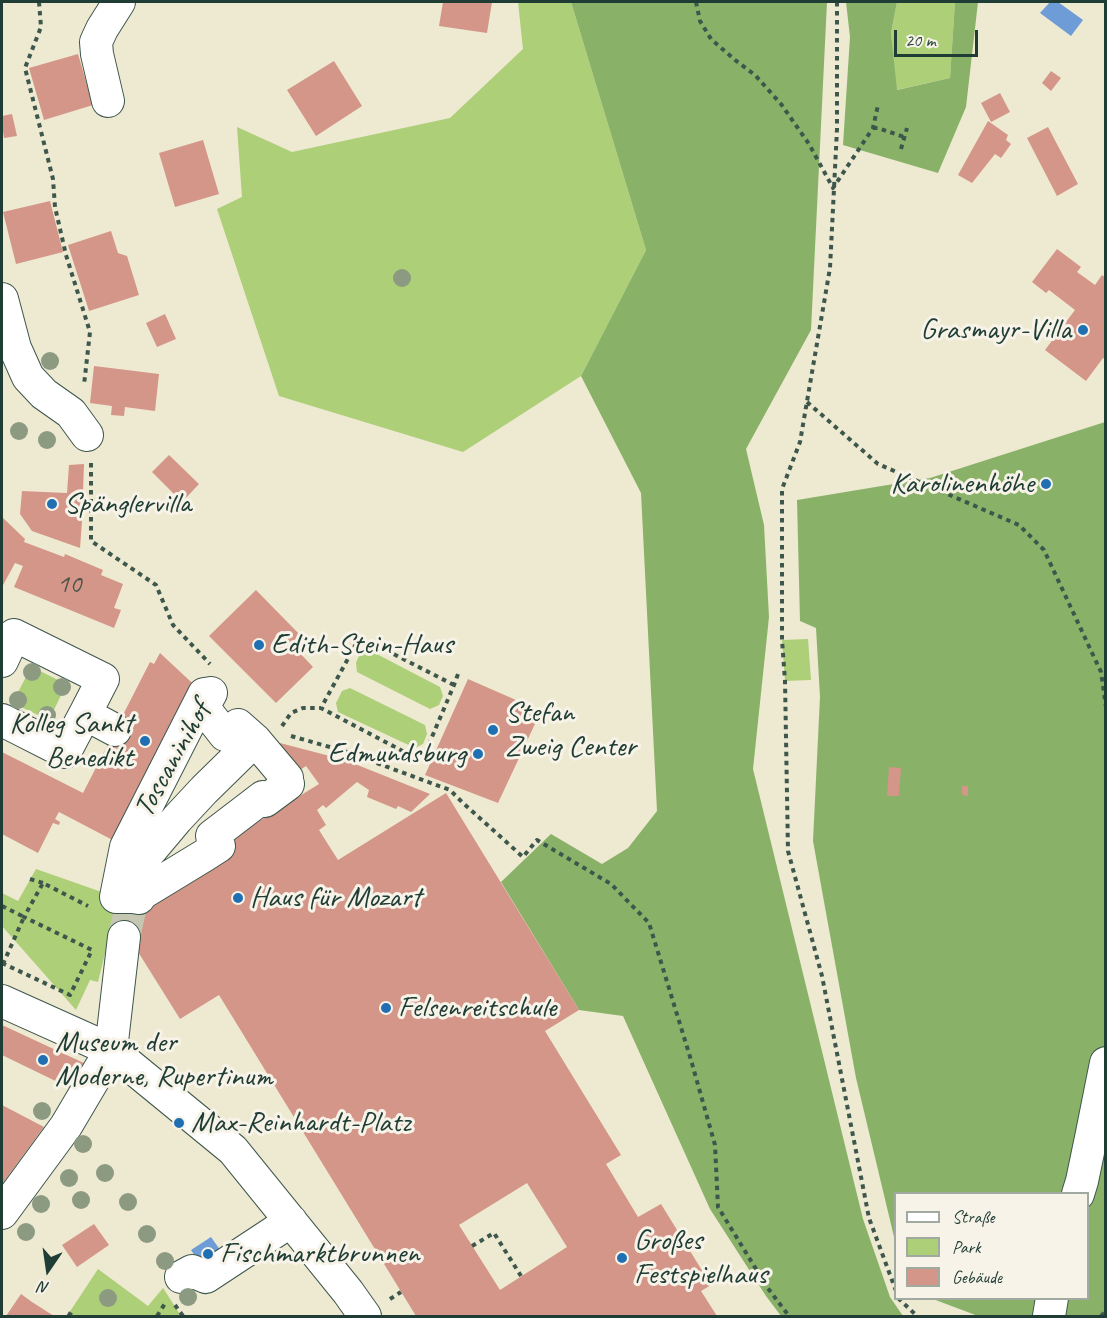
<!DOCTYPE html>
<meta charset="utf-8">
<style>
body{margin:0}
#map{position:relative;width:1107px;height:1318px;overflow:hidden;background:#eee9d1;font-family:Caveat,sans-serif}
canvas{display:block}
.frame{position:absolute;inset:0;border:3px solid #1f3d34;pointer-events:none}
.legend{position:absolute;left:894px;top:1192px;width:195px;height:108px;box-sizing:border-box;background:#f7f3e8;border:2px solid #a1aaa0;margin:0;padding:8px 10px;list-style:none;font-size:18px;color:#1f3d34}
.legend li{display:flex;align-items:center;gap:12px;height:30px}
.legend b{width:30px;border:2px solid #a1aaa0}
.north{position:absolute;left:18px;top:1240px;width:60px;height:60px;-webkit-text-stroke:4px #f7f3e8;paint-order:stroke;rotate:193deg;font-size:16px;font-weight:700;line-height:24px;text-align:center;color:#1f3d34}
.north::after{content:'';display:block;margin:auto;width:21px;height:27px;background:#1f3d34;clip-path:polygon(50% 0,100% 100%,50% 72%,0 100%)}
.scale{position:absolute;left:894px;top:30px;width:84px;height:27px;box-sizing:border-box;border:3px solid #1f3d34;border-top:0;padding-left:8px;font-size:18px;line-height:21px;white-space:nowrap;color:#1f3d34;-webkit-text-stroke:4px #f7f3e8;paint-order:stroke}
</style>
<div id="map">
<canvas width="1107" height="1318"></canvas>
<div class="frame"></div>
<ul class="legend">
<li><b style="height:8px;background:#fff"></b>Straße</li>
<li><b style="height:16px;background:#accf78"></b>Park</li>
<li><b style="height:16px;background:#d49688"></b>Gebäude</li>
</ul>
<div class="north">N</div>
<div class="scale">20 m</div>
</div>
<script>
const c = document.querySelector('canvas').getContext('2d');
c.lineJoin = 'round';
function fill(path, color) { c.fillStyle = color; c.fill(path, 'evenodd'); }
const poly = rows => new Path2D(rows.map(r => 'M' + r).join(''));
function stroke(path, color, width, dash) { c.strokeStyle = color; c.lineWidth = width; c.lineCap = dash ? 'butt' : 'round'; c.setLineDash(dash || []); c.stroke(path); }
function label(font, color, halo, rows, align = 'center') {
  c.font = font + ' Caveat,sans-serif'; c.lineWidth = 6; c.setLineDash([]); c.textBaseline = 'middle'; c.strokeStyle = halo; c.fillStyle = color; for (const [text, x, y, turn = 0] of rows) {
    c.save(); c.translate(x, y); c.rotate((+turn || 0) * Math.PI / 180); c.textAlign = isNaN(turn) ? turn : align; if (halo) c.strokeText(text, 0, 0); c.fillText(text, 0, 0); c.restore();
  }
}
fill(poly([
 [518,2,571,2,646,250,581,376,463,452,279,396,217,209,242,197,237,127,292,152,450,118,523,49],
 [897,2,955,2,950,78,896,90,891,33],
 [808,639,811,680,785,681,782,640],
 [369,650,440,687,443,696,439,705,430,709,357,672,356,663,360,653],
 [38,670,60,681,63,691,52,714,42,717,19,706,16,696,28,673],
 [350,688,425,725,427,734,423,744,415,748,338,712,336,703,342,691],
 [36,869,116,897,110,933,98,982,90,980,76,1010,2,926,2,893,18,901],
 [98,1269,148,1306,163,1288,181,1316,67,1316]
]), '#accf78');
fill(poly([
 [571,2,827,2,811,330,746,449,764,525,769,617,753,769,863,1219,890,1297,903,1316,781,1316,766,1296,710,1209,623,1016,579,1010,501,882,551,834,602,864,628,848,657,811,641,493,581,376,646,250],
 [846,2,897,2,891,33,897,90,950,78,955,2,978,2,966,107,938,173,843,145,850,37],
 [1105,422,1105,1316,978,1316,933,1299,1088,1298,1088,1194,896,1194,895,1241,856,1078,813,841,820,697,816,628,800,621,797,500,930,478]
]), '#89b268');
fill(poly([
 [1050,2,1058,2,1083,20,1071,36,1040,13],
 [211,1237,225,1257,205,1271,191,1250]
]), '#6d9cd6');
fill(poly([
 [443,2,492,2,487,33,439,26],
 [78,54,93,105,44,120,29,68],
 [334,61,362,106,316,136,287,90],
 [1051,71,1061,78,1051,91,1042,83],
 [1000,93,1010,112,991,122,981,103],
 [12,114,17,136,4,138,2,125,2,116],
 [988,121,1008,135,1006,140,1011,144,1001,158,995,154,972,183,958,175],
 [1048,127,1078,184,1057,196,1027,138],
 [203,140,219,194,175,207,159,153],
 [50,201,63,252,16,264,3,212],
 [111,231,118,253,127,256,139,295,89,311,68,245],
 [1057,249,1081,267,1077,272,1095,285,1102,275,1106,278,1106,360,1103,358,1086,381,1045,350,1075,310,1049,290,1046,293,1032,282],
 [165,314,176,339,157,347,146,323],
 [94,366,159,374,155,411,125,407,124,416,111,415,112,406,90,403],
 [169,455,199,484,182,502,152,472],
 [84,464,82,521,80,548,32,531,20,514,22,491,67,493,69,465],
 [2,517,25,539,24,542,64,557,65,554,103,570,101,575,123,584,114,608,121,610,114,628,14,587,23,566,15,563,2,587],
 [256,590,305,640,296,649,313,667,276,703,209,636],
 [160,653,204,694,126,847,59,812,55,819,60,822,59,825,53,823,38,853,2,834,2,752,83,793,150,662,154,664],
 [468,679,541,711,498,803,425,775],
 [280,743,345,760,430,794,411,812,398,806,396,809,367,797,369,790,357,782,326,808,323,805,317,810,326,825,319,830,338,860,446,793,579,1010,545,1031,621,1155,606,1164,638,1217,661,1204,711,1285,701,1291,717,1316,416,1316,219,995,180,1019,135,947,141,942,110,933,116,897,219,846,319,784,306,766,300,770,278,745],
 [527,1183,567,1247,500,1290,459,1225],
 [889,767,901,768,899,796,887,796],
 [962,786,968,786,968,796,962,795],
 [2,1025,86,1064,72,1089,2,1055],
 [2,1105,44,1127,2,1184],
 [94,1224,109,1245,77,1267,62,1245],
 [21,1294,32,1302,54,1316,6,1316]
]), '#d49688');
stroke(poly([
 [124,937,133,897]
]), '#c5c7b2', 32, [32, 16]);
const minor = poly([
 [108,101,97,54,96,42,102,29,119,2],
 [2,299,15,348,28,377,44,394,71,413,87,435],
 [2,661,14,635,103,679,85,714],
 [211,693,203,707,225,735,238,725,255,740,287,778,284,779,288,784,265,801,263,797,212,836,219,846,205,855,141,894,139,898,133,897,116,897,126,847,204,694,211,693],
 [2,720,65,752,85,714,115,730],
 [133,896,140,863,177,819,204,790,255,740],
 [2,1001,111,1050,233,1150,348,1292,365,1316],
 [1078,1194,1082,1181,1092,1133,1106,1063],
 [2,1213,66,1126,111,1050,124,937],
 [181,1277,192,1271,206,1277,291,1221],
 [1049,1316,1052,1298]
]);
stroke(minor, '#3e574c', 34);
stroke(poly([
 [39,2,41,27,25,68,53,179,55,207,66,255,90,332,84,385],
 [696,2,700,21,711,39,735,60,755,75,781,104,809,144,833,188,873,128,878,105],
 [837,2,837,129,830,268,800,442,782,489,782,640,785,681,788,851,822,976,869,1218,896,1291],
 [873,128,878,128,904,137],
 [901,149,907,128],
 [807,402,878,464,1019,525,1044,550,1101,672,1106,707],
 [91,463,91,541,156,585,173,625,210,664],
 [454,685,370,642,356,644,321,708,412,756,426,751,454,685,458,674],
 [282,726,291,713,303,708,321,708],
 [291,736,344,751,450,790,463,803,523,857,537,840,611,884,649,923,691,1060,715,1145,718,1207,767,1287,789,1316],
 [30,879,43,883],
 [2,906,24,917,3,964],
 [2,963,70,995,92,950,24,917,43,883,88,906],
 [472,1246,494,1233,521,1276],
 [898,1298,917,1316],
 [390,1299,401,1292],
 [175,1305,183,1316],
 [68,1313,73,1316],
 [157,1316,166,1302],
 [1101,1316,1106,1311]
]), '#3e574c', 4, [4.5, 4.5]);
stroke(minor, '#fff', 32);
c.fillStyle = '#8c9a82';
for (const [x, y] of [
 [402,278],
 [50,361],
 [19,431],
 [47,440],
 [32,672],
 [62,687],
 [18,700],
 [47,715],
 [42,1111],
 [83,1144],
 [105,1173],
 [69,1178],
 [81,1200],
 [128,1202],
 [41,1204],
 [26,1232],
 [147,1234],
 [165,1261],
 [188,1297],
 [108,1298]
]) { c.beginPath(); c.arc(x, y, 9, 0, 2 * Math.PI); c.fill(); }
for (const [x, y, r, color] of [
 [1083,330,6,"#1f6fb2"],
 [1046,484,6,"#1f6fb2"],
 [52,504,6,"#1f6fb2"],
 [259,645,6,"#1f6fb2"],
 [493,730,6,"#1f6fb2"],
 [145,741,6,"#1f6fb2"],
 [478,754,6,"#1f6fb2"],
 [238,898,6,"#1f6fb2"],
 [386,1008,6,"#1f6fb2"],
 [43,1060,6,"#1f6fb2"],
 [179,1123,6,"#1f6fb2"],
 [208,1254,6,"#1f6fb2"],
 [622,1258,6,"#1f6fb2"]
]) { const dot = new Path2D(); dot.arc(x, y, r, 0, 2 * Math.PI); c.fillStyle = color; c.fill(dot); stroke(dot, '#f7f3e8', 2); }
label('27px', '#4c5349', null, [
 ["10",69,585]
]);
label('30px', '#1f3d34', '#f7f3e8', [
 ["Grasmayr-Villa",1071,330,"right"],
 ["Karolinenhöhe",1034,484,"right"],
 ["Spänglervilla",64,504],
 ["Edith-Stein-Haus",271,645],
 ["Stefan",505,713],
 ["Zweig Center",505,747],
 ["Kolleg Sankt",133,724,"right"],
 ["Benedikt",133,758,"right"],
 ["Edmundsburg",466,754,"right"],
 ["Haus für Mozart",250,898],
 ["Felsenreitschule",398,1008],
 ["Museum der",55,1043],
 ["Moderne, Rupertinum",55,1077],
 ["Max-Reinhardt-Platz",191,1123],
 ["Großes",634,1241],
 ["Festspielhaus",634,1275],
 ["Fischmarktbrunnen",220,1254]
], 'left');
label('30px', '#1f3d34', '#f7f3e8', [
 ["Toscaninihof",173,760,-61]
]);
</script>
